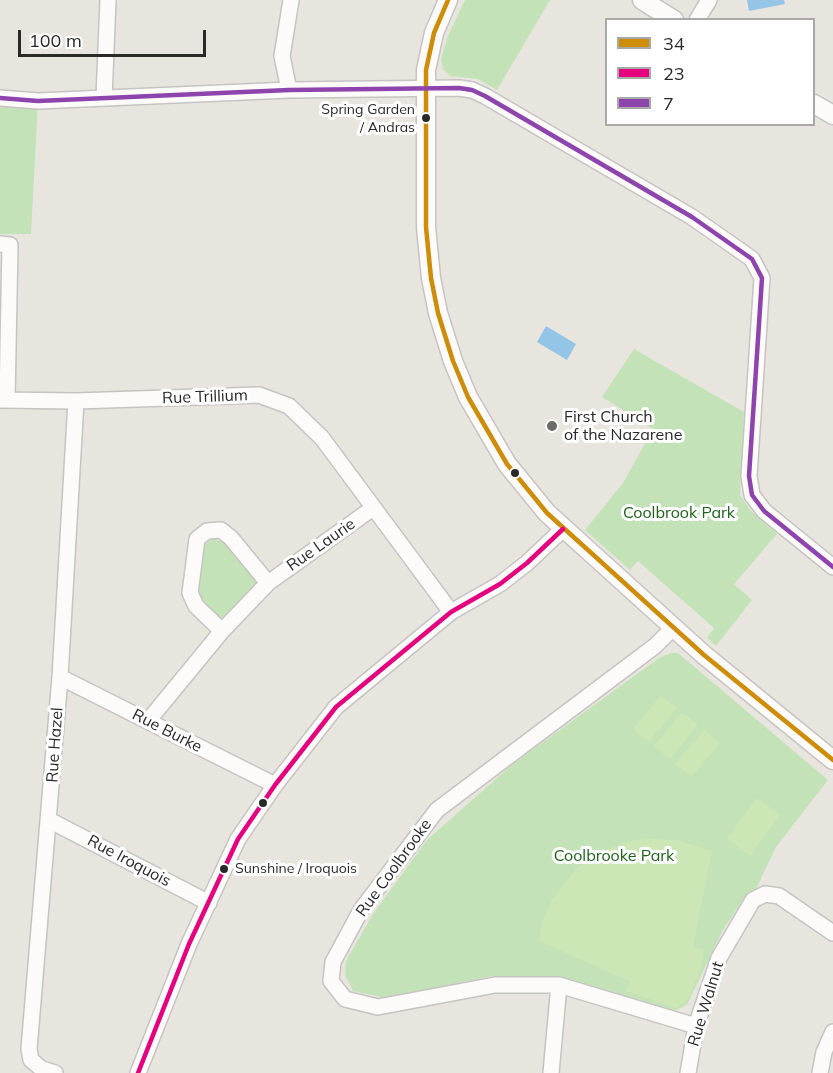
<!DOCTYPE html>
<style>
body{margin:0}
#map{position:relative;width:833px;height:1073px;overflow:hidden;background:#e8e5de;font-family:Mulish,sans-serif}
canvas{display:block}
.legend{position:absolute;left:605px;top:18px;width:210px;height:108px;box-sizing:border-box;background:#fff;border:2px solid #a9a9a9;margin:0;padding:8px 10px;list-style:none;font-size:18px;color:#292929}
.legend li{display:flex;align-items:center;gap:12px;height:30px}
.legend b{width:30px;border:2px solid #a9a9a9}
.scale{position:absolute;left:18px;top:30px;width:188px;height:27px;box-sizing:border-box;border:3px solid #292929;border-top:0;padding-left:8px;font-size:18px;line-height:21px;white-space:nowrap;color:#292929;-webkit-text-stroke:4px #fff;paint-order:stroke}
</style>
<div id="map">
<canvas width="833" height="1073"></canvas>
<ul class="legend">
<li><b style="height:8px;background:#ce8d08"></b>34</li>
<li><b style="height:8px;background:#e5007d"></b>23</li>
<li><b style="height:8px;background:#8e44ad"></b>7</li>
</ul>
<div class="scale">100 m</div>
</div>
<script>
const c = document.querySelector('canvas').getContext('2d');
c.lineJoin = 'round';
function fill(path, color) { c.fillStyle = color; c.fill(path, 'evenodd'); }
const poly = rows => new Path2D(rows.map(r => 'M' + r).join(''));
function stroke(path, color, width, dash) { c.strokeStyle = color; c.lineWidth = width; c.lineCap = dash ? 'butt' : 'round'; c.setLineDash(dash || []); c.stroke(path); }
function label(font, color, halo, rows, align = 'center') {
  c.font = font + ' Mulish,sans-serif'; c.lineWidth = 6; c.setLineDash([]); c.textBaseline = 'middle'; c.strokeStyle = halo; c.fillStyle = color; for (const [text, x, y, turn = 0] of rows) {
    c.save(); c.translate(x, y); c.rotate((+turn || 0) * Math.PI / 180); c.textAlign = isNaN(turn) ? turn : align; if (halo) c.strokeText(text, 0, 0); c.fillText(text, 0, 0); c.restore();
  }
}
fill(poly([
 [465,0,550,0,497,90,478,79,450,76,443,69,441,59,448,36],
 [0,98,38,101,31,234,0,234],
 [634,349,744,412,740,495,750,510,777,534,734,584,752,600,716,646,707,638,714,628,638,561,630,570,585,530,623,483,653,429,602,397],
 [213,538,230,545,260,582,221,622,202,603,197,592,203,546],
 [671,653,678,653,828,780,776,847,756,889,744,898,723,930,687,1005,674,1011,558,977,492,976,386,998,353,991,345,975,346,961,373,914,427,840,513,764,659,658]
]), '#c4e2b8');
fill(poly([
 [661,695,677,708,649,742,633,729],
 [682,712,698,725,670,759,654,746],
 [704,730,720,743,691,777,675,764],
 [757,798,780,815,750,856,727,838],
 [647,839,677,840,712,851,693,947,704,950,701,968,688,1000,676,1008,626,991,630,981,539,941,543,920,552,900,576,869,601,852,630,841]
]), '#cde6b6');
fill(poly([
 [747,0,784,0,785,4,749,11],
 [546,326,576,344,567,360,537,342]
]), '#95c5e6');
const minor = poly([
 [697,20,709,0],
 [289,90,282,56,291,0],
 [0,98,38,101,289,90,459,88,472,90,485,96,692,217,752,259,762,278,749,476,752,495,764,511,833,567],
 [104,98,108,0],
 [0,244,10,245,7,400],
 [0,400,76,401,259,395,289,406,322,438,451,612],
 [268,583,373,508],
 [673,628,655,646,437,810,361,910,333,962,331,981,345,999,378,1007,495,985,559,985,696,1026],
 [60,677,275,785],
 [148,721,222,631,268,583,231,538,221,530,207,531,197,539,190,593,196,606,222,631],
 [49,820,209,903],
 [55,1073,42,1069,31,1060,29,1049,60,677,76,401],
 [138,1073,189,944,238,839,275,785,336,707,451,612,500,584,527,563,563,529],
 [551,1073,559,985],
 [688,1073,696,1026,719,958,753,900,765,894,779,896,833,933],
 [820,1073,824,1052,833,1032]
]);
const tertiary = poly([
 [448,0,434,33,426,70,426,227,431,278,438,313,453,361,468,397,507,464,547,513,704,655,833,760],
 [642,0,674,20],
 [814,104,833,115]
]);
stroke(minor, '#c5c4c3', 18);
stroke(tertiary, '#c5c4c3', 21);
stroke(minor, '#fcfbfa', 15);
stroke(tertiary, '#fcfbfa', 18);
stroke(poly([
 [448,0,434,33,426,70,426,227,431,278,438,313,453,361,468,397,507,464,547,513,704,655,833,760]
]), '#ce8d08', 4.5);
stroke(poly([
 [138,1073,189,944,238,839,275,785,336,707,451,612,500,584,527,563,563,529]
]), '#e5007d', 4.5);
stroke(poly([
 [0,98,38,101,289,90,459,88,472,90,485,96,692,217,752,259,762,278,749,476,752,495,764,511,833,567]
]), '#8e44ad', 4.5);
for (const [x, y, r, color] of [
 [426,118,5,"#292929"],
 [552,426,6,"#6c6b68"],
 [515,473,5,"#292929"],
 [263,803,5,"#292929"],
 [224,869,5,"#292929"]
]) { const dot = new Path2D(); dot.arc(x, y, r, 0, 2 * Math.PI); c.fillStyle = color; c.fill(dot); stroke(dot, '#fff', 2); }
label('14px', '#292929', '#fff', [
 ["Spring Garden",415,110],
 ["/ Andras",415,128],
 ["Sunshine / Iroquois",235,869,"left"]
], 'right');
label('16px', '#292929', '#fff', [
 ["Rue Trillium",205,397,-2],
 ["Rue Laurie",321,545,-35],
 ["Rue Burke",167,731,27],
 ["Rue Hazel",55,745,-86],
 ["Rue Iroquois",129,861,28],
 ["Rue Coolbrooke",394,868,-54],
 ["Rue Walnut",706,1004,-73]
]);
label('16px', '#292929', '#fff', [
 ["First Church",564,417],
 ["of the Nazarene",564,435]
], 'left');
label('16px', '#20621c', '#fff', [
 ["Coolbrook Park",679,513],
 ["Coolbrooke Park",614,856]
]);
</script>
